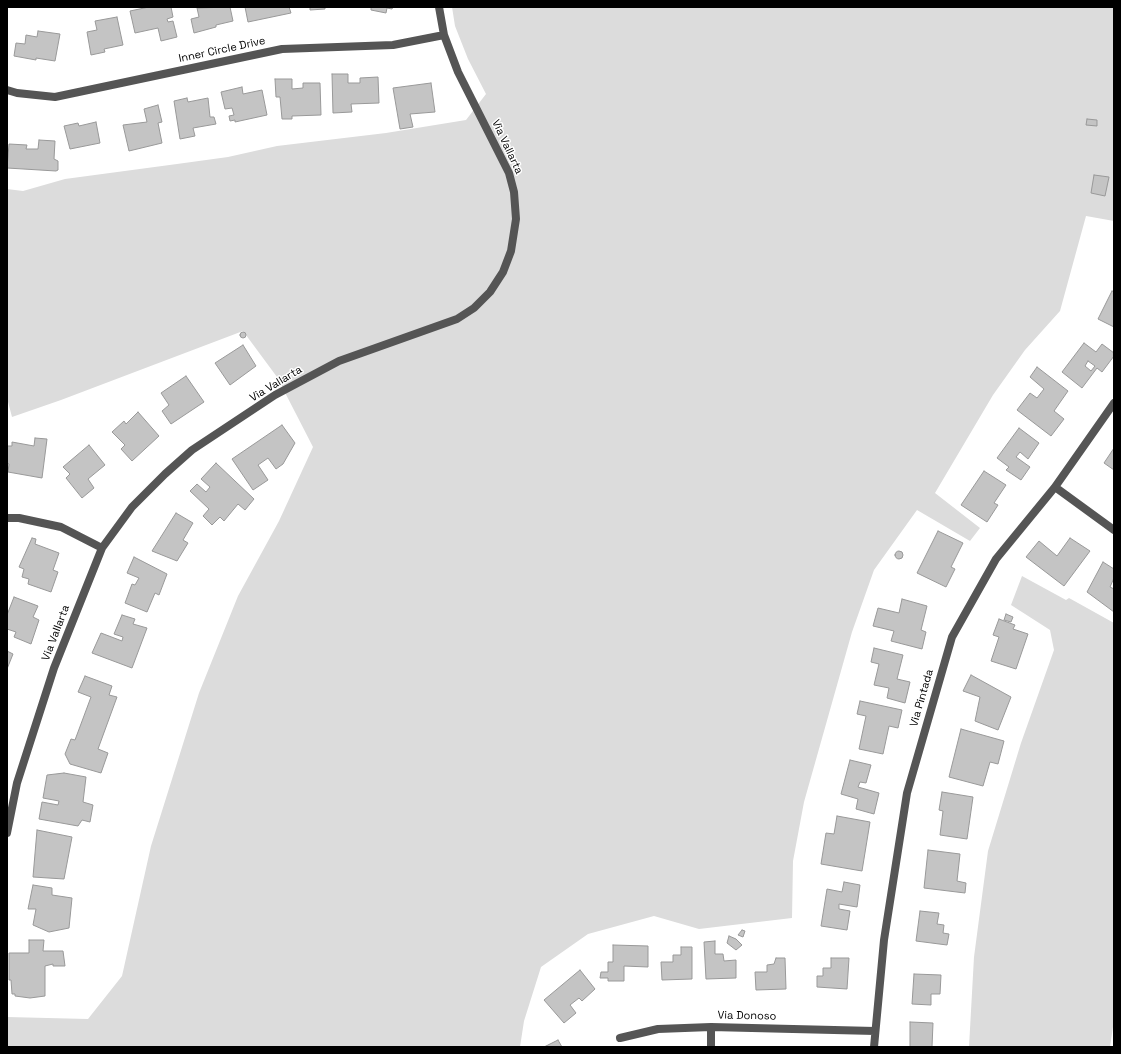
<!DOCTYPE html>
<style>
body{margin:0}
#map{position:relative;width:1121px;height:1054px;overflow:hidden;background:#fff;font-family:"Space Grotesk",sans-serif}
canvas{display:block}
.frame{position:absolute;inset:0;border:8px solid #000;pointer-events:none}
</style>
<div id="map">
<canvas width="1121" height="1054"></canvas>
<div class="frame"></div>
</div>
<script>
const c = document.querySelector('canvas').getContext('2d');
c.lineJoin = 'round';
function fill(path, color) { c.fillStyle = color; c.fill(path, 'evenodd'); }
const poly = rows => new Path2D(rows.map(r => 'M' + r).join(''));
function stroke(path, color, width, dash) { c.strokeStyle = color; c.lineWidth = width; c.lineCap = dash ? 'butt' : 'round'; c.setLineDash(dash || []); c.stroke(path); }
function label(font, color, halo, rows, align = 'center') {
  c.font = font + ' "Space Grotesk",sans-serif'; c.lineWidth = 3; c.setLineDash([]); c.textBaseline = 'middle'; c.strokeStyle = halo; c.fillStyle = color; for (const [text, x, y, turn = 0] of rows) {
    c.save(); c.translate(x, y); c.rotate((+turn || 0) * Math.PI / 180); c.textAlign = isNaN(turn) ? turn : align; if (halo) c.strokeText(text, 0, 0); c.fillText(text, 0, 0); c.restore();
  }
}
fill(poly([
 [452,7,1114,7,1114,221,1086,216,1060,311,1025,350,993,395,935,493,980,528,970,541,917,510,874,570,852,632,804,802,793,861,792,918,699,929,654,916,588,934,541,967,524,1021,520,1047,7,1047,7,1017,88,1019,122,976,151,846,199,693,238,596,279,521,313,447,277,377,243,331,61,400,12,417,7,398,7,189,23,191,65,179,177,164,228,157,277,146,386,133,466,120,486,94,468,59,455,26],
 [1022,576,1066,600,1069,598,1114,623,1114,1020,1110,1047,969,1047,974,957,988,851,1021,743,1054,650,1050,630,1011,605]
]), '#dcdcdc');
const building = poly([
 [149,7,171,7,173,17,167,19,168,22,173,21,177,37,161,41,158,28,135,33,130,11,149,7],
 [230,7,233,21,216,25,216,27,194,33,191,19,199,17,197,8,230,7],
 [245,7,289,7,291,13,248,22,245,7],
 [310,7,325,7,325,9,310,10,310,7],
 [371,7,393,7,392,9,387,8,386,13,371,10,371,7],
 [117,17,123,45,104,49,105,52,91,55,87,32,97,30,95,21,117,17],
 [38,31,60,34,55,61,36,58,36,60,14,56,16,43,25,44,26,35,37,37,38,31],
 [332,74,348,74,348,83,360,83,360,78,378,77,379,103,351,104,352,112,333,113,332,74],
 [275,79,292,79,292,89,303,88,303,83,320,83,321,115,292,116,292,119,282,119,280,97,276,97,275,79],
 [431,83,435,112,410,114,413,127,400,129,393,88,431,83],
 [242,87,243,94,262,90,267,115,235,122,235,120,230,121,229,116,234,115,232,108,225,109,221,92,242,87],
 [187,98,188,102,208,98,210,117,214,117,216,124,193,128,195,136,180,139,174,101,187,98],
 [158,105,162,122,158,123,162,143,129,151,123,125,147,122,144,109,158,105],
 [1087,119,1097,120,1097,126,1086,125,1087,119],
 [96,122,100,143,70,149,64,126,78,123,79,126,96,122],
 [39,140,55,141,54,159,58,161,58,170,56,171,7,168,9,144,27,145,26,149,38,149,39,140],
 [1094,175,1109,177,1105,196,1091,193,1094,175],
 [1112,291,1114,292,1114,327,1098,319,1112,291],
 '240 335a3 3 0 1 1 6 0a3 3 0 1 1-6 0Z',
 [1084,343,1096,352,1102,344,1114,353,1114,356,1102,372,1097,368,1082,388,1062,372,1084,343],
 [1088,361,1095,366,1091,371,1085,366,1088,361],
 [243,345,256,366,230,385,215,363,243,345],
 [1037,367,1068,391,1054,411,1064,419,1051,436,1017,410,1030,393,1037,398,1044,389,1030,377,1037,367],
 [186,376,204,402,171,424,162,411,169,405,161,393,186,376],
 [138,412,159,436,132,461,121,449,125,445,112,432,124,421,126,424,138,412],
 [282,425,295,443,283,464,276,469,268,458,258,465,268,480,253,490,232,459,282,425],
 [1019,428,1039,443,1028,459,1020,452,1016,457,1030,467,1021,480,1006,470,1009,467,997,458,1019,428],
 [35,438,47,439,42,478,8,472,9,464,7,463,7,446,12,446,12,442,34,446,35,438],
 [89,445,105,465,88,479,94,488,82,498,66,478,70,474,63,467,89,445],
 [1114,448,1114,470,1104,463,1114,448],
 [216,463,254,499,245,510,238,504,224,521,220,517,212,525,203,516,209,509,190,491,197,484,206,492,210,487,201,479,216,463],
 [984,471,1006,485,994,503,998,505,987,522,961,505,984,471],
 [176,513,193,523,183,540,188,543,177,561,152,551,176,513],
 [938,531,963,543,951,567,955,569,946,587,917,573,938,531],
 [32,538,36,539,35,544,59,553,53,570,58,572,51,592,28,584,29,579,22,577,24,569,19,567,32,538],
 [1070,538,1090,551,1064,586,1026,557,1039,541,1057,556,1070,538],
 '895 555a4 4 0 1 1 8 0a4 4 0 1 1-8 0Z',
 [134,557,167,574,159,595,155,593,147,612,125,603,132,584,135,585,139,578,127,573,134,557],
 [1103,562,1114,569,1114,578,1110,587,1114,589,1114,612,1087,592,1103,562],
 [14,597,38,606,33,617,39,620,31,644,14,637,16,632,7,629,7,615,14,597],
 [902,599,927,606,921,630,926,632,922,649,891,641,894,631,873,626,878,608,899,613,902,599],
 [1006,614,1013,617,1011,622,1004,620,1006,614],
 [122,615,135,619,133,624,147,628,132,668,92,653,101,633,122,641,123,637,114,634,122,615],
 [999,619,1015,625,1013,629,1028,634,1016,669,991,661,999,637,993,635,999,619],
 [874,648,903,655,897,679,910,682,905,703,887,698,889,688,874,685,879,664,871,662,874,648],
 [7,651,13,654,7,669,7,651],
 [971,675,1011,697,998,730,975,721,980,697,963,691,971,675],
 [85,676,112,686,109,695,117,697,98,749,108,753,101,773,70,764,65,754,71,739,75,740,91,697,78,692,85,676],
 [860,701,902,710,898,728,889,726,883,754,859,749,866,716,857,714,860,701],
 [961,729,1004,741,998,764,990,762,983,786,949,777,961,729],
 [850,760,871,765,866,783,860,782,858,787,879,793,874,814,856,809,858,799,841,794,850,760],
 [64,773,86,777,83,802,93,805,90,822,82,820,78,826,39,819,42,802,58,805,59,801,43,798,47,775,64,773],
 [942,792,973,797,967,839,940,835,943,811,939,810,942,792],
 [837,816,870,822,862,871,821,864,826,833,834,834,837,816],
 [37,830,72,837,64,879,33,877,37,830],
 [928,850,960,854,957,881,966,883,965,893,924,888,928,850],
 [844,882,860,885,857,907,839,904,839,909,850,911,847,930,821,926,827,889,842,892,844,882],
 [33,885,52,888,52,895,72,898,69,928,49,932,33,925,36,909,28,909,33,885],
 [920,911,939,913,937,924,944,925,943,933,949,934,947,945,916,941,920,911],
 [742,930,745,931,743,937,738,935,742,930],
 [729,936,736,939,742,945,736,950,727,943,729,936],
 [29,940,44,940,43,951,63,951,65,966,53,966,53,964,45,966,45,996,30,998,15,996,15,994,12,994,11,980,9,980,9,953,29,953,29,940],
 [715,941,715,954,723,954,724,961,736,960,736,978,706,979,704,942,715,941],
 [613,945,648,946,648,967,624,966,624,981,608,981,608,978,600,978,601,972,608,972,608,962,613,962,613,945],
 [681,947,692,947,692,979,662,980,661,962,673,962,673,955,681,955,681,947],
 [776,958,785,958,786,989,756,990,755,972,767,972,767,965,774,964,776,958],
 [831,958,849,958,847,989,817,987,817,976,823,976,823,968,831,968,831,958],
 [580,970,595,989,582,1001,579,998,570,1005,576,1013,564,1023,544,1000,580,970],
 [914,974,941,975,940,994,931,994,931,1005,912,1004,914,974],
 [910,1022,933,1023,932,1047,910,1047,910,1022],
 [558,1040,562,1047,544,1047,558,1040]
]);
fill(building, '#c4c4c4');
stroke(building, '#999', 1);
stroke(poly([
 [7,90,17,93,55,97,282,49,393,45,444,35],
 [1055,487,1114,530],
 [7,518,19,518,61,527,102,548],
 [7,833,17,783,54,668,102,548,132,507,165,474,192,450,275,395,339,361,457,319,474,308,490,292,503,272,511,251,516,219,514,192,509,173,458,72,444,35,439,7],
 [620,1038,658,1029,711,1027,875,1031],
 [711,1047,711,1027],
 [874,1047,884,940,907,793,952,637,996,559,1055,487,1114,403]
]), '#555', 8);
label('11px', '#000', '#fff', [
 ["Inner Circle Drive",222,50,-12],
 ["Via Vallarta",507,147,65],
 ["Via Vallarta",276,384,-31],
 ["Via Vallarta",56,633,-69],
 ["Via Pintada",922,698,-74],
 ["Via Donoso",747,1016,1]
]);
</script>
